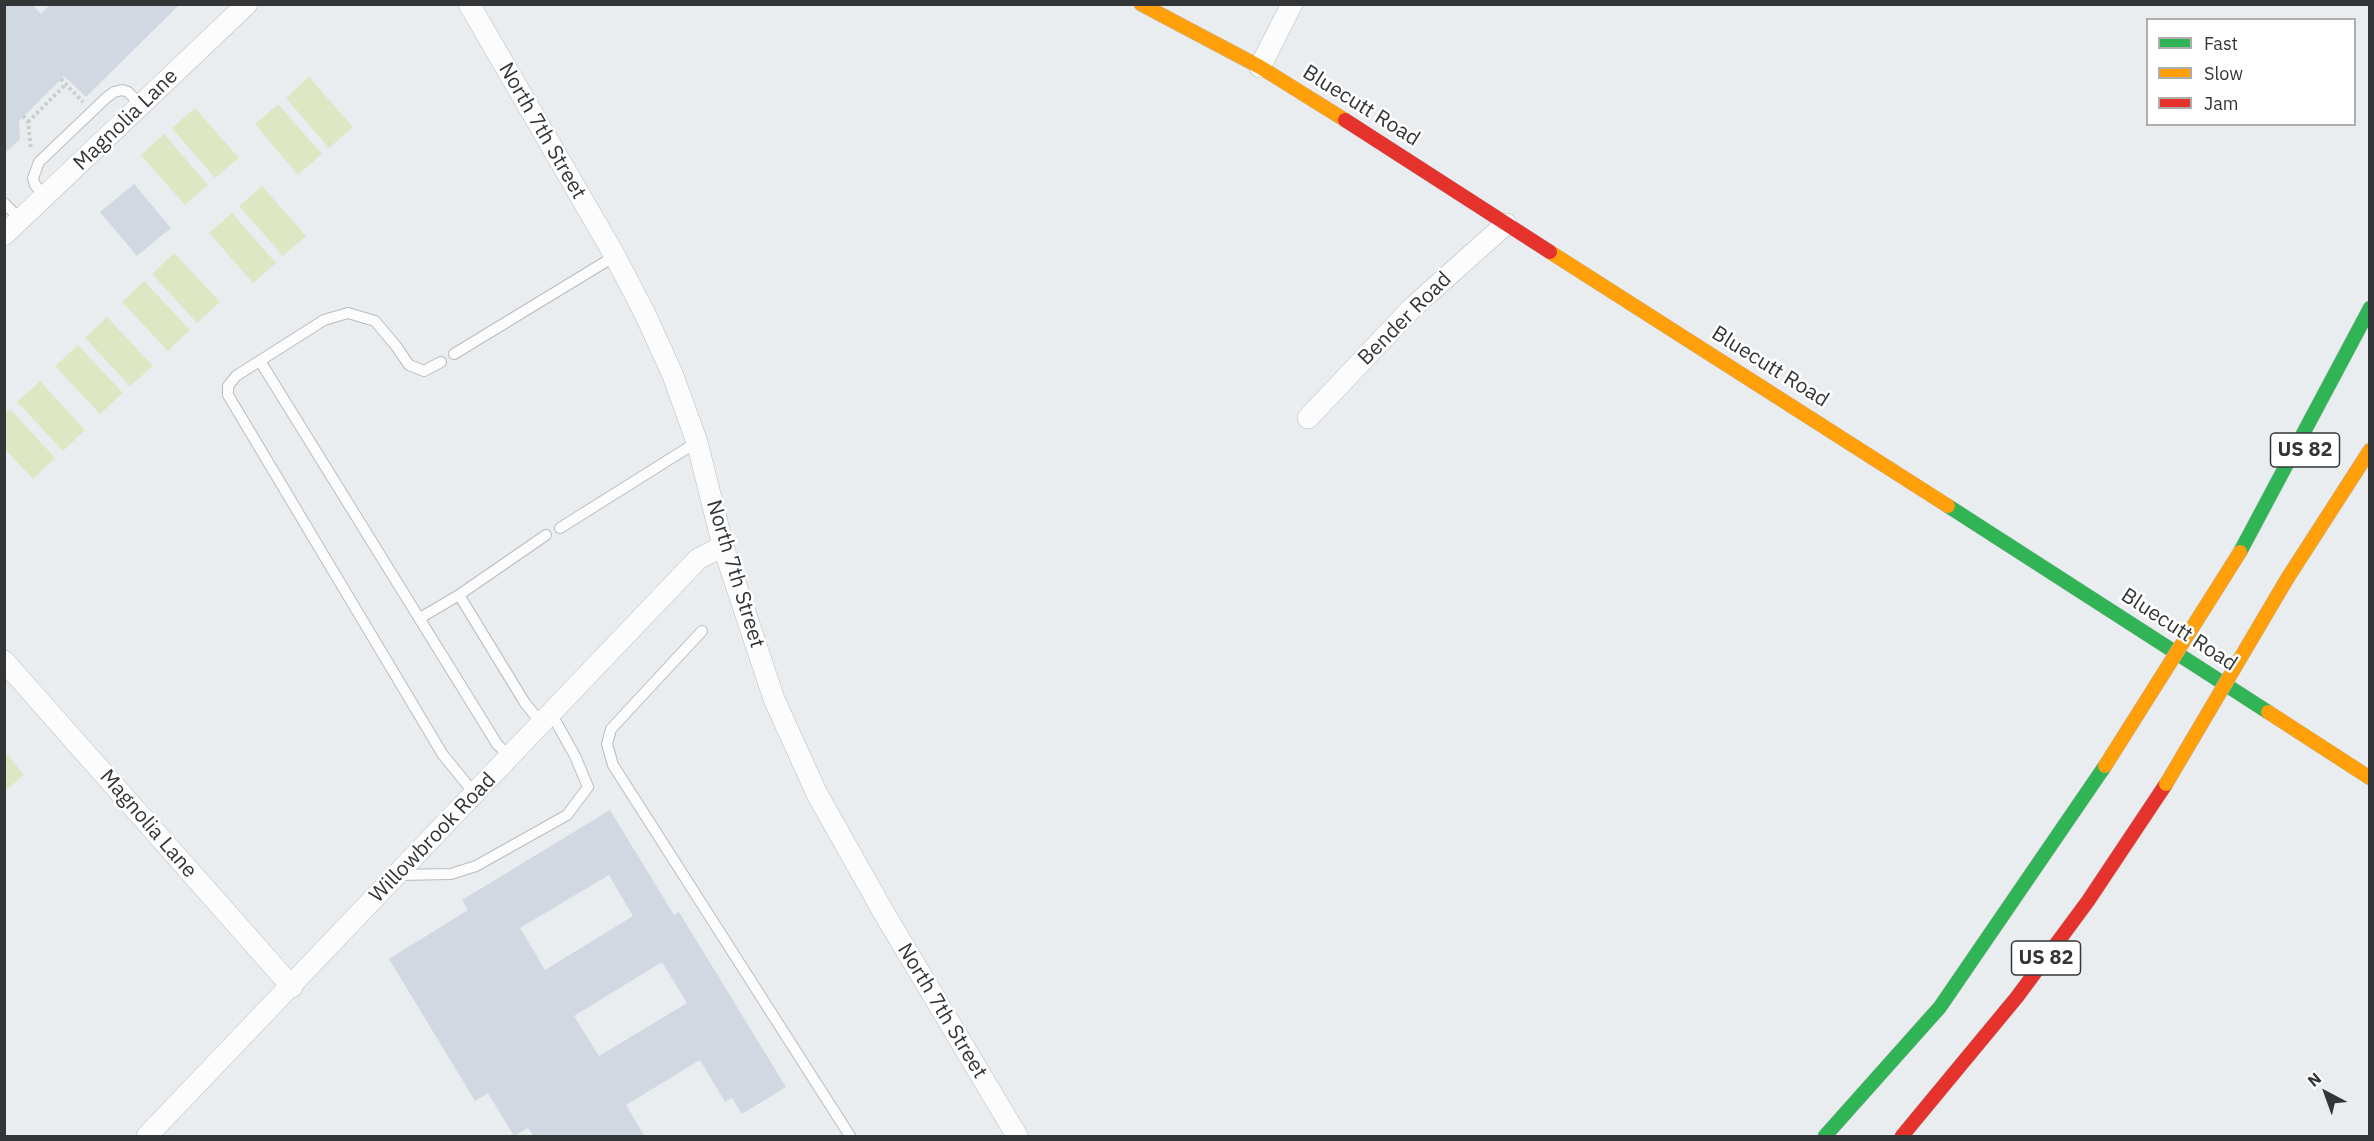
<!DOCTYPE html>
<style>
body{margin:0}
#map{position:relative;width:2374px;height:1141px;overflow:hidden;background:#eaedf0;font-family:"IBM Plex Sans",sans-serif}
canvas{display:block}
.frame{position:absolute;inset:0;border:6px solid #343537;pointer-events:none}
.legend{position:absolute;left:2146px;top:18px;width:210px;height:108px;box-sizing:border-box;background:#fff;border:2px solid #aeaeaf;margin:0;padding:8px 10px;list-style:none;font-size:18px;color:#343537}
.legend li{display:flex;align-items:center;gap:12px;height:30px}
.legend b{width:30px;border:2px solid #aeaeaf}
.north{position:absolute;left:2296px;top:1063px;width:60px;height:60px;-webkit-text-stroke:4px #fff;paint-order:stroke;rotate:319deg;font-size:16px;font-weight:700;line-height:24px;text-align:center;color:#343537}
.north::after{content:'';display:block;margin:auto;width:21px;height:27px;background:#343537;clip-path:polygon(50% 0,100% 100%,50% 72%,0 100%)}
</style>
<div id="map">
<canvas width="2374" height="1141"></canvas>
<div class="frame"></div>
<ul class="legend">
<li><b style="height:8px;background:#30b455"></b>Fast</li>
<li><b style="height:8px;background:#ff9f0a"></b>Slow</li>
<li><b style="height:8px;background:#e5322d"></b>Jam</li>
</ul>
<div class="north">N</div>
</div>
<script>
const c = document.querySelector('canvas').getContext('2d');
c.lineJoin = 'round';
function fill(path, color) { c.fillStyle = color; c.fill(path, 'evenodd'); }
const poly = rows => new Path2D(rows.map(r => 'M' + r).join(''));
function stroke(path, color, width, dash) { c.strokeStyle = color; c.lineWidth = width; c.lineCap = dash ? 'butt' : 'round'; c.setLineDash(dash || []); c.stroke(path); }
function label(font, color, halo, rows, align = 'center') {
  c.font = font + ' "IBM Plex Sans",sans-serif'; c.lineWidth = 5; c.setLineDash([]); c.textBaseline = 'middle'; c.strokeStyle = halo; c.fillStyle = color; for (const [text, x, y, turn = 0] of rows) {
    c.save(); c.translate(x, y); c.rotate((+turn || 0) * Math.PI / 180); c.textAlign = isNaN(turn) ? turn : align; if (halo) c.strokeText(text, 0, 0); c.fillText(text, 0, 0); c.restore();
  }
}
fill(poly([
 [309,77,353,127,329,148,286,98],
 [278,104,322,154,298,175,255,124],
 [195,108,239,158,215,178,172,128],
 [164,134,208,185,185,205,141,155],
 [262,186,306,236,283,256,239,206],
 [232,213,276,263,253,283,209,233],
 [174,253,220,302,197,323,152,274],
 [144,281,190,330,168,351,122,302],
 [107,317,153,366,130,386,85,338],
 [78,345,123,393,100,414,55,366],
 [40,381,85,430,63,451,17,402],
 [10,409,55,458,33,479,5,449,5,414],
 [4,750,24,775,5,791,4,791]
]), '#dee7c3');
fill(poly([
 [4,4,32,4,41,14,50,4,180,4,86,97,64,76,19,121,20,139,4,154],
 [134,184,171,228,137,256,100,212],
 [610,810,674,915,679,912,786,1087,742,1114,732,1098,725,1102,700,1060,626,1105,645,1137,534,1137,528,1128,514,1136,488,1093,475,1101,389,959,468,910,462,900],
 [609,875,633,916,545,970,520,928],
 [662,962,687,1003,599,1056,574,1016]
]), '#d2d8e2');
const lane = poly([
 [46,197,35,185,33,178,39,162,106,98,114,92,122,90,128,92,141,105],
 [4,203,21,220],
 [454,354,615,256],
 [260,361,497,744,510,757],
 [441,362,424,371,409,365,396,346,375,321,348,313,324,320,236,376,228,386,228,395,443,755,475,794],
 [560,528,697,442],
 [459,595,546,535],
 [420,618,459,595,525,703,542,724],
 [702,631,611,729,607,744,613,765,850,1136],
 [398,875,451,874,476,866,567,815,588,787,575,756,551,713]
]);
const street = poly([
 [469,4,615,256,645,314,672,373,697,442,723,546,774,699,817,794,884,913,1017,1136],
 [1260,67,1292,4],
 [4,235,247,4],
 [1308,418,1413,307,1506,224],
 [4,661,292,987],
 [147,1136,698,559,723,546]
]);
const fast = poly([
 [1948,506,2268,712],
 [2240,552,2370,308],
 [1825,1136,1940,1007,2105,766]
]);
const slow = poly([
 [1141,4,1260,67,1345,120],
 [1550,252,1948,506],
 [2287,579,2370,450],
 [2268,712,2370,778]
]);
const jam = poly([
 [1345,120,1550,252],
 [1902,1136,2017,997,2088,901,2166,784]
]);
stroke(lane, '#babcbe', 12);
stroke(street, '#babcbe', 22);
stroke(fast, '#babcbe', 15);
stroke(slow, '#babcbe', 15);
stroke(jam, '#babcbe', 15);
stroke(poly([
 [61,79,83,102],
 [23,116,28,122,31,150],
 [28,122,66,84]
]), '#cbcccc', 4, [3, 3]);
stroke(lane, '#fcfcfd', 10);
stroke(street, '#fcfcfd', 21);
stroke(fast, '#30b455', 14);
stroke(slow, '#ff9f0a', 14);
stroke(jam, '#e5322d', 14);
const slowBridge = poly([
 [2105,766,2240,552],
 [2166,784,2287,579]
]);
stroke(slowBridge, '#babcbe', 15, []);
stroke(slowBridge, '#ff9f0a', 14);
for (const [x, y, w] of [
 [2305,450,69],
 [2046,958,69]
]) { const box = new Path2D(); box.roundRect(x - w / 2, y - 17, w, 34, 4.5); c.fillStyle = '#fff'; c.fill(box); stroke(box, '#343537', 1.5); }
label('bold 20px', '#343537', null, [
 ["US 82",2305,450],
 ["US 82",2046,958]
]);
label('21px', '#343537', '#fff', [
 ["Bluecutt Road",1361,106,32],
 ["Magnolia Lane",126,120,-44],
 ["North 7th Street",542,131,60],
 ["Bender Road",1405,319,-45],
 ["Bluecutt Road",1770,367,32],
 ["North 7th Street",735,574,73],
 ["Bluecutt Road",2179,630,33],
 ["Magnolia Lane",148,824,49],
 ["Willowbrook Road",433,838,-46],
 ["North 7th Street",942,1011,59]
]);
</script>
